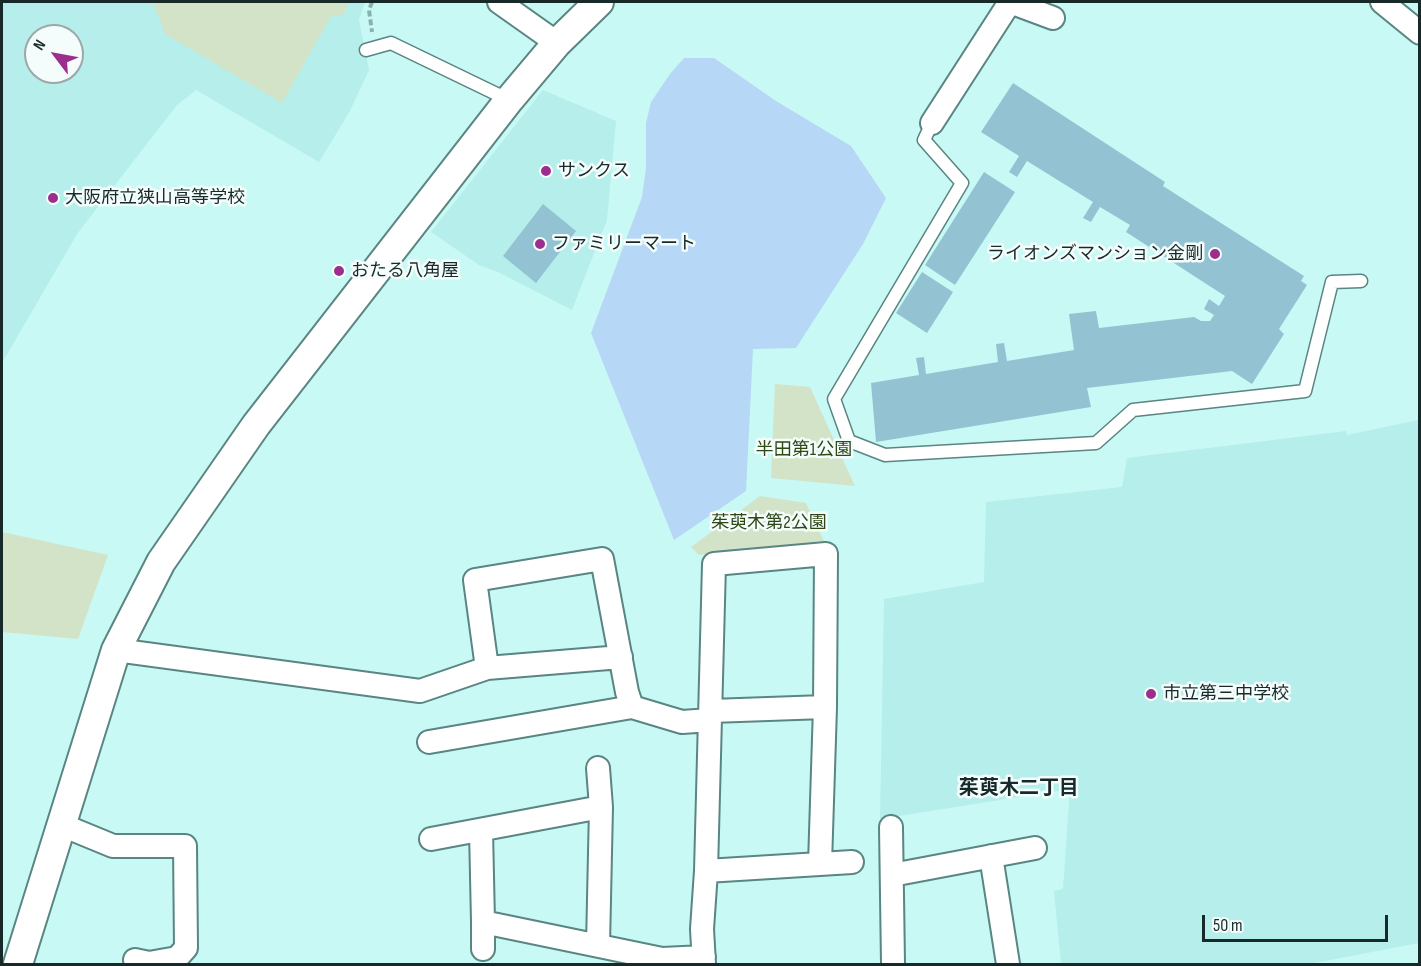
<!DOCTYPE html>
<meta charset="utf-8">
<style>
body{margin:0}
#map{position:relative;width:1421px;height:966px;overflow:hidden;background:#c9f9f5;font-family:"Sofia Sans Condensed",sans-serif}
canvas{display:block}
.frame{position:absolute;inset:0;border:3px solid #172928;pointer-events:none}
.north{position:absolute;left:24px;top:24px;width:60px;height:60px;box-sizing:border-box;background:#f4fdfc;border:2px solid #9ca8a7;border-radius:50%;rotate:302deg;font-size:16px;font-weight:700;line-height:24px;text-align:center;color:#172928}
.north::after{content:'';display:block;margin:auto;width:21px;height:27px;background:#9c2e8e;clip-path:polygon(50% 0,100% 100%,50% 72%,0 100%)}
.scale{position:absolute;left:1202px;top:915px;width:186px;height:27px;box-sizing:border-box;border:3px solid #172928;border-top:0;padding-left:8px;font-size:18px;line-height:21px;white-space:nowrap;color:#172928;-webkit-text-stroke:4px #f4fdfc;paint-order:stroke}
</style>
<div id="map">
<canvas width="1421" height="966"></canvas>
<div class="frame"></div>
<div class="north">N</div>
<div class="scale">50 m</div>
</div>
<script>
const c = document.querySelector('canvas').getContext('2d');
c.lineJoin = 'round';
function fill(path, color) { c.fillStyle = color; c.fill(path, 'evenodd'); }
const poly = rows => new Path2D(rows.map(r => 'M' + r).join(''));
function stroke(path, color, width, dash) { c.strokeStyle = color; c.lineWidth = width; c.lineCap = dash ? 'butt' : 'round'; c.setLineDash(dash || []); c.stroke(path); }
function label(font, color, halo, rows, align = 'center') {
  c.font = font + ' "Sofia Sans Condensed","Noto Sans JP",sans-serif'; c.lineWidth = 5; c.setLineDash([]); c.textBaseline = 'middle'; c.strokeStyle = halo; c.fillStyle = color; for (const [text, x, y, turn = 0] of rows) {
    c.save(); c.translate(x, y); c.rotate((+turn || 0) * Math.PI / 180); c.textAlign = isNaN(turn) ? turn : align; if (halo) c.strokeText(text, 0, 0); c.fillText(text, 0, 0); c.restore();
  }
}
fill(poly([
 [2,2,365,2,359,20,369,70,350,111,319,162,196,90,177,105,77,234,2,363],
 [36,36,72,36,72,72,36,72],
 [543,90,616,121,607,220,572,310,498,272,479,265,431,232],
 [1419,420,1419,943,1309,964,1061,964,1054,891,1063,889,1070,789,880,819,884,599,984,582,986,502,1122,487,1127,458,1346,431,1347,435]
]), '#b5eeea');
fill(poly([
 [153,2,350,2,342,16,331,16,282,103,165,34],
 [775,384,810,387,855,486,771,478],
 [760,496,806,503,825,543,699,555,691,547],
 [2,532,108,555,78,639,2,632]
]), '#d3e3c8');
fill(poly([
 [684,58,714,58,776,101,851,146,886,198,863,244,796,348,753,349,746,491,674,540,591,333,642,197,646,168,646,123,651,102,670,74]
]), '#b7d7f6');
fill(poly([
 [1013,83,1165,182,1163,186,1304,276,1301,281,1307,285,1279,329,1284,334,1252,384,1232,371,1087,388,1091,407,876,442,871,383,919,375,916,358,924,357,926,374,998,362,996,344,1004,343,1007,361,1074,350,1069,314,1096,311,1099,328,1194,317,1201,321,1210,321,1214,315,1204,309,1209,299,1219,306,1225,296,1126,232,1130,225,1100,207,1091,222,1083,218,1093,202,1027,161,1017,177,1009,172,1019,156,981,132],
 [984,172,1015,192,955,285,925,265],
 [543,204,576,231,536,283,503,256],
 [922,272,953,292,927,333,896,313]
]), '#93c3d2');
const service = poly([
 [366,50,391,43,509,100],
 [932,123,924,140,962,183,834,399,849,441,885,455,1096,443,1133,410,1305,391,1332,282,1361,281]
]);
const minor = poly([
 [499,2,557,43],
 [1010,2,1053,18],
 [1382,2,1420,33],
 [932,123,1010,2],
 [116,650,420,691,487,668,621,657],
 [487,668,475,580,602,559,627,692,632,707,682,722,710,720],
 [711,711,825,707],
 [429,742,632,707],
 [598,768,601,807,598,945],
 [62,825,113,846,185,846,186,948,177,958,149,963,135,960],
 [891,827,893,964],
 [481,830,483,922,662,959,704,957],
 [431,839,601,807],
 [991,856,1008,964],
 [706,871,852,862],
 [892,875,1035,848],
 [483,922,483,949],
 [704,964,702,929,706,871,714,564,826,554,825,707,820,864]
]);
const tertiary = poly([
 [18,964,116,650,161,562,256,425,509,100,557,43,599,2]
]);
stroke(service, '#598582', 15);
stroke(minor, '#598582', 26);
stroke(tertiary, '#598582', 32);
stroke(poly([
 [372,2,369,10,372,32]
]), '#8bb1ae', 4, [6, 3]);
stroke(service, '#fff', 12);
stroke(minor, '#fff', 22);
stroke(tertiary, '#fff', 28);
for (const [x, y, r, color] of [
 [546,171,6,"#9c2e8e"],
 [53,198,6,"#9c2e8e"],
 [540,244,6,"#9c2e8e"],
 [1215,254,6,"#9c2e8e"],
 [339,271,6,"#9c2e8e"],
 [1151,694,6,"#9c2e8e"]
]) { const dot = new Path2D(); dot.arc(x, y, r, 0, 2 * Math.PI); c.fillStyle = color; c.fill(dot); stroke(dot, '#f4fdfc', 2); }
label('18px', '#172928', '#f4fdfc', [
 ["サンクス",558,171],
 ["大阪府立狭山高等学校",65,198],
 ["ファミリーマート",552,244],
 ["ライオンズマンション金剛",1203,254,"right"],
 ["おたる八角屋",351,271],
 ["市立第三中学校",1163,694]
], 'left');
label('18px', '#2c4814', '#f4fdfc', [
 ["半田第1公園",804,450],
 ["茱萸木第2公園",769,523]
]);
label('bold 20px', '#172928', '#f4fdfc', [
 ["茱萸木二丁目",1019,789]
]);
</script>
